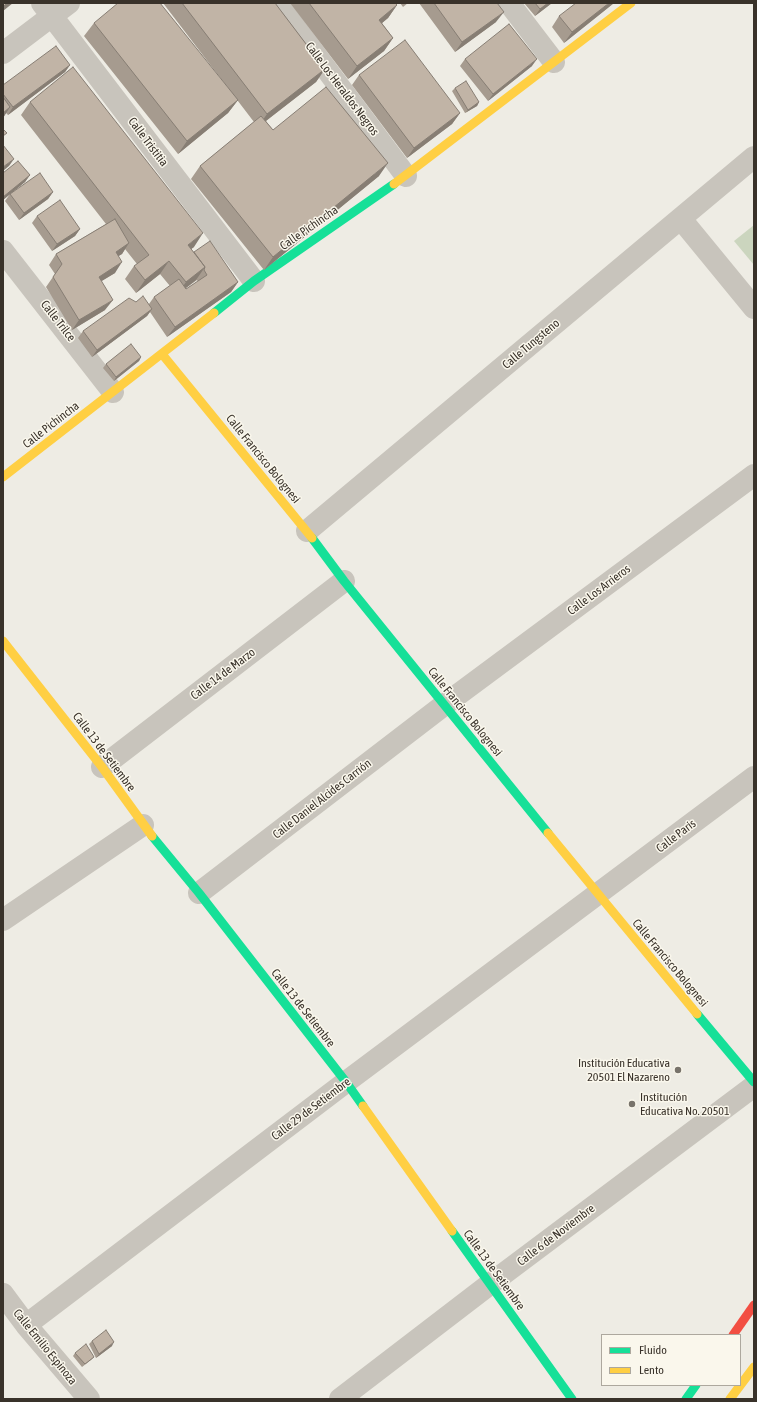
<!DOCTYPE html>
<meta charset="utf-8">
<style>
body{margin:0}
#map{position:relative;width:757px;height:1402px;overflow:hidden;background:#eeece4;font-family:"Asap Condensed",sans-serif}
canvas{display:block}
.frame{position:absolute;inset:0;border:4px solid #39322a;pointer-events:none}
.legend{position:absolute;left:601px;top:1334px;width:140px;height:52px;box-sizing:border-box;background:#faf7ec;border:1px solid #ada89e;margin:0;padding:5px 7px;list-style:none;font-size:12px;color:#39322a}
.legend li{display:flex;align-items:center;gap:8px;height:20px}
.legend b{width:20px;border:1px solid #ada89e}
</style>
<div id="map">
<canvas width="757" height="1402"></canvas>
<div class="frame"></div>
<ul class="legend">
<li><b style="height:5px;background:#16e098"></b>Fluido</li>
<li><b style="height:5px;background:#ffcf43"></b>Lento</li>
</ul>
</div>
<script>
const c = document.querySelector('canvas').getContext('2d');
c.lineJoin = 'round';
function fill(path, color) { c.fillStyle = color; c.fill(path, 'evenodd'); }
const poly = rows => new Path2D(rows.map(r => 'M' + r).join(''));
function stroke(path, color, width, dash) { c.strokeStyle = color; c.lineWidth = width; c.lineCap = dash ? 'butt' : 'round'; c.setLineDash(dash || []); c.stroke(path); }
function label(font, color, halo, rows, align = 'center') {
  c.font = font + ' "Asap Condensed",sans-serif'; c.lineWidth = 3; c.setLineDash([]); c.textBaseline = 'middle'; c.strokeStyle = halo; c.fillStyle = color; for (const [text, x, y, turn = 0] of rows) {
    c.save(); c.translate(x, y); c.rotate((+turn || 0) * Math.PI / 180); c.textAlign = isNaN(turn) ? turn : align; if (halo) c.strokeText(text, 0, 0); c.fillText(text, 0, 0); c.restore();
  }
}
fill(poly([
 [754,225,754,265,734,241]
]), '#cbd5be');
stroke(poly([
 [42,3,254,281],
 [277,3,406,176],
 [509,3,554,62],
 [3,53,69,3],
 [681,219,754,308],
 [3,251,113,392],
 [307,531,754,157],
 [102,767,344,581],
 [199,893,444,705,754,475],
 [3,920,143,825],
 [3,1294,26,1325,89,1399],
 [26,1325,346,1082,754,777],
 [340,1399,490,1284,754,1086]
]), '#c8c4bc', 22);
stroke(poly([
 [214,313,254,281,394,184],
 [312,538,344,581,548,833],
 [152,836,199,893,346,1082,363,1106],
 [697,1014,754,1082],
 [452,1231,572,1399],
 [686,1399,696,1385]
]), '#16e098', 9);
stroke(poly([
 [394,184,631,3],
 [162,354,312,538],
 [3,477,214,313],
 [3,641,102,767,152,836],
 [548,833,697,1014],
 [363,1106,452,1231],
 [730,1399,754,1367]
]), '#ffcf43', 9);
stroke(poly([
 [733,1335,754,1305]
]), '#f24e42', 9);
fill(poly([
 [163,3,275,3,325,69,316,82,266,121,273,130,379,176,264,270,191,179,200,166,254,122],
 [290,3,395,3,397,5,388,18,382,23,393,38,384,51,348,79],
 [400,3,408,3,403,7],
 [419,3,497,3,496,22,455,52],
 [524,3,552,3,535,16],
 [614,3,564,43,552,27,559,16],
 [94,23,238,100,228,113,178,154,84,36],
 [465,59,532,66,488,101,460,66],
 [70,65,65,72,8,115,6,113,3,118,3,85],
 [359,75,460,113,452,124,407,158,352,85],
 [455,88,479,102,477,106,465,113,452,91],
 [30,102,194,247,191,249,194,252,238,282,231,292,167,337,150,312,147,316,92,357,78,338,83,331,136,302,149,304,154,297,170,286,160,274,136,293,125,279,134,266,137,264,125,249,122,254,118,256,115,273,101,281,105,310,72,330,46,287,55,274,49,265,56,254,106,224,21,115],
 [197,280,198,282,186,289,186,288],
 [3,173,30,175,25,182,14,191,53,192,48,199,19,220,5,201,10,194,3,200],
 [37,216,80,229,75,236,52,251,32,223],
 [141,357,139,361,114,381,103,368,106,364],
 [92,1341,112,1346,96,1358,89,1344],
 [75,1353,94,1357,91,1360,82,1367,73,1356]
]), '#a69b8f');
fill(poly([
 [7,3,13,3,3,11,3,7],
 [548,3,552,3,535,16,540,9],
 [609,3,614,3,564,43,572,32],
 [397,5,388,18,370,33,379,20],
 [504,12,496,22,455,52,462,42],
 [393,38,384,51,348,79,357,66],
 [537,59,532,66,488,101,493,94],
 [70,65,65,72,8,115,13,107],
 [325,69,316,82,258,127,267,114],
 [238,100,228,113,178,154,187,141],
 [479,102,477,106,465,113,468,110],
 [10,107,3,118,3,113],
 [460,113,452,124,407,158,414,148],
 [14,159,9,166,3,171,3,167],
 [388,163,379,176,264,270,273,257],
 [30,175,25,182,3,200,3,197],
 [53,192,48,199,19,220,24,213],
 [80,229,75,236,52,251,57,244],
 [203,233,194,247,179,258,188,245],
 [129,243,122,254,109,262,116,252],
 [169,261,160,274,136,293,145,280],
 [122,262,115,273,92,287,99,277],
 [205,267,196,280,177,295,186,282],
 [238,282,231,292,167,337,175,327],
 [113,300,105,310,72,330,79,320],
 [152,309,147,316,92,357,97,350],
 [141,357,139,361,114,381,116,377],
 [114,1342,112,1346,96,1358,99,1354]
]), '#877e74');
const building = poly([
 [3,3,7,3,3,7,3,3],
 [118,3,160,3,238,100,187,141,94,23,118,3],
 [182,3,275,3,325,69,267,114,182,3],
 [309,3,395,3,397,5,379,20,393,38,357,66,309,3],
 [434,3,497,3,504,12,462,42,434,3],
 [535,3,548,3,540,9,535,3],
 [576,3,609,3,572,32,559,16,576,3],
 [509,24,537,59,493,94,465,59,509,24],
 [405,40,460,113,414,148,359,75,405,40],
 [56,46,70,65,13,107,3,94,3,85,56,46],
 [73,67,203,233,188,245,205,267,186,282,169,261,145,280,134,266,149,255,30,102,73,67],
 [466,81,479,102,468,110,455,88,466,81],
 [326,87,388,163,273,257,200,166,261,116,273,130,326,87],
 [3,97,10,107,3,113,3,97],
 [3,129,7,133,3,136,3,129],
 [3,145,14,159,3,167,3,145],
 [18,161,30,175,3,197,3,173,18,161],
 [40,173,53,192,24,213,10,194,40,173],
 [60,200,80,229,57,244,37,216,60,200],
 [115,219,129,243,116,252,122,262,99,277,113,300,79,320,53,277,62,264,56,254,115,219],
 [210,241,238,282,175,327,154,297,179,279,186,289,207,275,204,270,205,267,194,252,210,241],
 [143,296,152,309,97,350,83,331,129,298,136,302,143,296],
 [131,344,141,357,116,377,106,364,131,344],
 [106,1330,114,1342,99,1354,92,1341,106,1330],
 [86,1344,94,1357,85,1364,75,1353,86,1344]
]);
fill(building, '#c1b4a6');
stroke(building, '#877e74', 1);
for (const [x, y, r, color] of [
 [678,1070,4,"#78736b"],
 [632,1104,4,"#78736b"]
]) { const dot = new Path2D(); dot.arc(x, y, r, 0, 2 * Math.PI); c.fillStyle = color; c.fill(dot); stroke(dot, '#faf7ec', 1.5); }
label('12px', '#39322a', '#faf7ec', [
 ["Calle Los Heraldos Negros",342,89,53],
 ["Calle Tristitia",148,142,53],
 ["Calle Pichincha",309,228,-35],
 ["Calle Trilce",58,321,52],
 ["Calle Tungsteno",531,344,-40],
 ["Calle Pichincha",51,425,-38],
 ["Calle Francisco Bolognesi",263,459,51],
 ["Calle Los Arrieros",599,590,-37],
 ["Calle 14 de Marzo",223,674,-37],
 ["Calle Francisco Bolognesi",465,712,51],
 ["Calle 13 de Setiembre",104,752,53],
 ["Calle Daniel Alcides Carrión",322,799,-38],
 ["Calle Paris",676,836,-37],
 ["Calle Francisco Bolognesi",670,963,50],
 ["Calle 13 de Setiembre",303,1008,52],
 ["Calle 29 de Setiembre",311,1109,-37],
 ["Calle 6 de Noviembre",556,1235,-37],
 ["Calle 13 de Setiembre",494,1270,54],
 ["Calle Emilio Espinoza",45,1347,51]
]);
label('12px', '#39322a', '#faf7ec', [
 ["Institución Educativa",670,1063],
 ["20501 El Nazareno",670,1077],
 ["Institución",640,1097,"left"],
 ["Educativa No. 20501",640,1111,"left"]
], 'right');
</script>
